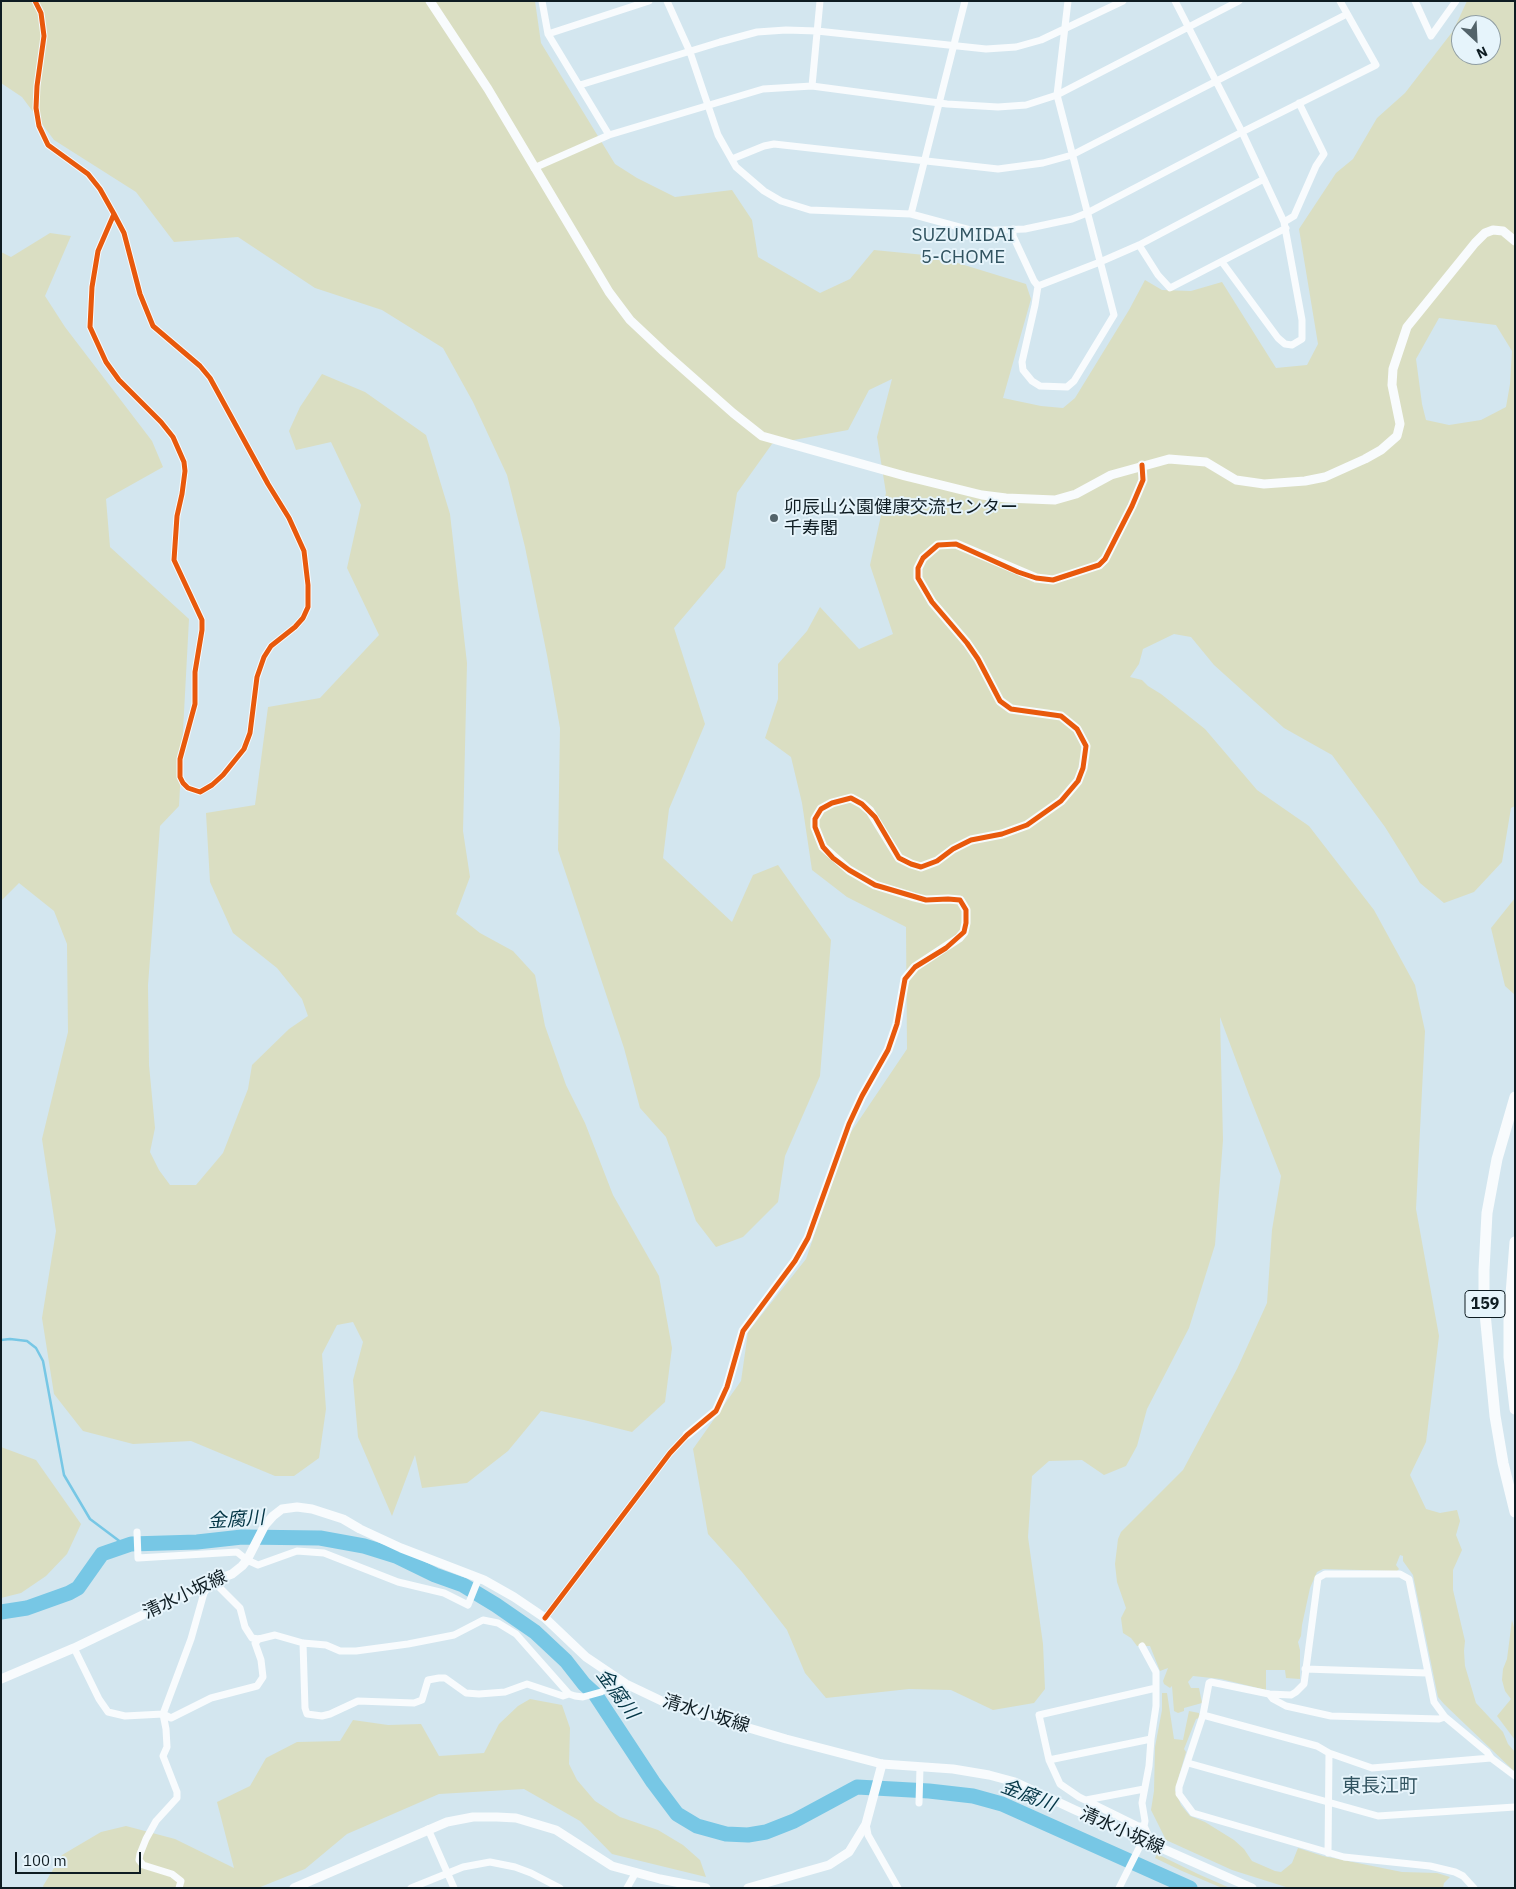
<!DOCTYPE html>
<meta charset="utf-8">
<style>
body{margin:0}
#map{position:relative;width:1516px;height:1889px;overflow:hidden;background:#d3e6ef;font-family:"IBM Plex Sans",sans-serif}
canvas{display:block}
.frame{position:absolute;inset:0;border:2px solid #0e1c22;pointer-events:none}
.north{position:absolute;left:1451px;top:15px;width:50px;height:50px;box-sizing:border-box;background:#e6f4fb;border:1px solid #909ea4;border-radius:50%;rotate:155deg;font-size:14px;font-weight:700;line-height:20px;text-align:center;color:#0e1c22}
.north::after{content:'';display:block;margin:auto;width:18px;height:22px;background:#53636a;clip-path:polygon(50% 0,100% 100%,50% 72%,0 100%)}
.scale{position:absolute;left:15px;top:1852px;width:126px;height:22px;box-sizing:border-box;border:2px solid #0e1c22;border-top:0;padding-left:6px;font-size:15px;line-height:18px;white-space:nowrap;color:#0e1c22;-webkit-text-stroke:4px #e6f4fb;paint-order:stroke}
</style>
<div id="map">
<canvas width="1516" height="1889"></canvas>
<div class="frame"></div>
<div class="north">N</div>
<div class="scale">100 m</div>
</div>
<script>
const c = document.querySelector('canvas').getContext('2d');
c.lineJoin = 'round';
function fill(path, color) { c.fillStyle = color; c.fill(path, 'evenodd'); }
const poly = rows => new Path2D(rows.map(r => 'M' + r).join(''));
function stroke(path, color, width, dash) { c.strokeStyle = color; c.lineWidth = width; c.lineCap = dash ? 'butt' : 'round'; c.setLineDash(dash || []); c.stroke(path); }
function label(font, color, halo, rows, align = 'center') {
  c.font = font + ' "IBM Plex Sans","Noto Sans JP",sans-serif'; c.lineWidth = 4; c.setLineDash([]); c.textBaseline = 'middle'; c.strokeStyle = halo; c.fillStyle = color; for (const [text, x, y, turn = 0] of rows) {
    c.save(); c.translate(x, y); c.rotate((+turn || 0) * Math.PI / 180); c.textAlign = isNaN(turn) ? turn : align; if (halo) c.strokeText(text, 0, 0); c.fillText(text, 0, 0); c.restore();
  }
}
fill(poly([
 [1,1,535,1,541,43,615,164,637,178,675,197,732,190,752,220,758,257,820,293,850,279,874,250,935,256,1026,284,1031,299,1003,398,1041,406,1063,408,1075,398,1129,310,1145,280,1162,290,1191,291,1222,282,1276,368,1307,365,1318,344,1299,229,1336,173,1353,159,1377,118,1405,93,1453,31,1467,1,1515,1,1515,806,1511,808,1502,862,1474,892,1444,903,1420,883,1385,827,1332,755,1284,728,1214,665,1191,637,1174,634,1143,649,1139,664,1130,677,1142,680,1148,686,1161,694,1205,729,1257,790,1309,826,1374,910,1415,985,1425,1031,1416,1209,1439,1336,1426,1442,1410,1475,1426,1509,1440,1513,1457,1510,1460,1521,1456,1535,1462,1550,1453,1570,1453,1590,1465,1641,1464,1651,1465,1666,1476,1703,1503,1732,1508,1744,1515,1752,1515,1772,1444,1704,1438,1697,1413,1575,1403,1561,1403,1556,1400,1555,1396,1565,1399,1569,1397,1571,1323,1569,1317,1572,1310,1588,1302,1625,1301,1636,1298,1642,1300,1650,1300,1679,1286,1678,1285,1670,1266,1670,1266,1690,1221,1679,1193,1676,1188,1682,1191,1688,1199,1688,1202,1703,1184,1708,1184,1711,1178,1713,1174,1711,1172,1686,1170,1688,1164,1684,1163,1681,1168,1668,1160,1671,1150,1646,1137,1646,1131,1638,1123,1633,1121,1618,1126,1608,1117,1582,1115,1564,1118,1539,1121,1532,1183,1470,1237,1369,1267,1303,1272,1230,1281,1176,1249,1095,1220,1017,1223,1140,1215,1245,1189,1328,1147,1409,1137,1446,1126,1466,1104,1475,1082,1460,1049,1461,1032,1476,1028,1537,1043,1644,1045,1689,1034,1703,993,1710,951,1690,909,1689,826,1698,805,1673,787,1630,742,1572,708,1534,693,1449,741,1381,748,1332,806,1259,849,1135,907,1049,906,927,847,897,812,870,802,803,791,757,765,738,778,699,778,664,807,631,820,607,859,649,893,634,870,565,886,493,877,437,892,379,869,390,848,430,772,444,737,493,725,568,674,628,705,724,669,809,663,858,732,922,753,875,778,865,831,940,820,1076,785,1156,778,1202,743,1237,716,1247,696,1221,666,1137,640,1108,624,1048,558,850,560,728,547,655,525,547,507,475,473,402,443,348,382,310,315,288,238,237,174,242,136,192,54,140,22,97,1,83],
 [1461,25,1491,25,1491,55,1461,55],
 [1439,318,1496,325,1512,351,1510,384,1506,407,1481,420,1449,425,1426,420,1422,404,1416,359],
 [50,233,71,236,45,296,65,327,152,441,163,467,106,499,110,547,189,619,179,806,160,826,148,985,149,1065,155,1128,150,1152,159,1170,170,1185,196,1185,223,1153,248,1089,252,1065,289,1029,308,1016,302,999,277,968,233,933,210,882,206,813,255,805,268,707,320,698,379,635,347,568,361,505,331,442,296,450,289,431,300,407,322,374,365,392,426,435,450,514,467,663,463,831,470,877,456,914,480,933,513,951,535,975,545,1026,566,1085,585,1123,613,1195,659,1276,672,1348,665,1402,632,1432,584,1420,541,1411,508,1451,467,1483,422,1488,415,1455,392,1516,358,1437,353,1380,363,1342,353,1322,337,1325,322,1354,326,1409,319,1458,294,1476,275,1476,191,1441,133,1444,83,1431,54,1394,42,1318,56,1231,42,1139,68,1032,67,944,54,911,19,883,1,901,1,252,11,257],
 [1515,898,1515,995,1505,986,1491,928],
 [1,1447,36,1460,81,1524,67,1554,46,1576,21,1593,1,1598],
 [1512,1620,1515,1631,1515,1740,1497,1716,1511,1699,1505,1691,1502,1680,1503,1669,1507,1659],
 [1162,1693,1167,1693,1174,1739,1183,1740,1189,1711,1199,1713,1199,1718,1196,1719,1184,1749,1186,1752,1175,1790,1181,1805,1190,1816,1205,1822,1234,1840,1244,1849,1252,1861,1275,1871,1281,1872,1292,1863,1298,1848,1323,1856,1402,1872,1437,1873,1450,1877,1444,1883,1443,1888,1289,1888,1232,1870,1166,1840,1151,1810,1154,1791,1155,1747,1162,1710],
 [530,1699,562,1705,570,1728,569,1764,577,1780,595,1801,620,1817,658,1830,683,1845,700,1860,706,1877,612,1854,580,1821,524,1789,439,1794,347,1834,305,1869,258,1888,44,1888,43,1886,62,1855,101,1832,126,1826,175,1839,234,1868,217,1802,250,1786,266,1758,297,1742,340,1741,353,1720,388,1725,421,1724,439,1756,484,1753,499,1724,518,1706],
 [1157,1854,1198,1874,1230,1888,1222,1888,1182,1871,1155,1858]
]), '#dadec2');
stroke(poly([
 [1,1340,10,1339,27,1341,36,1348,43,1361,64,1475,90,1519,122,1543,119,1547]
]), '#77c7e5', 2.5);
stroke(poly([
 [1,1612,27,1608,69,1593,78,1588,102,1554,131,1544,197,1542,242,1537,320,1538,364,1546,396,1556,435,1575,463,1585,496,1605,535,1632,566,1661,584,1684,595,1694,653,1782,677,1814,697,1826,726,1834,748,1835,766,1832,794,1821,857,1787,929,1791,973,1796,1002,1804,1190,1888]
]), '#77c7e5', 15);
stroke(poly([
 [35,1,41,13,44,36,37,86,36,108,39,126,48,145,88,174,100,189,114,214,124,233,140,294,153,326,200,366,210,378,268,484,289,518,304,551,308,585,308,607,303,618,295,627,271,646,264,657,257,677,250,733,244,749,223,775,212,785,200,792,188,788,183,783,180,777,180,759,195,704,195,672,202,630,202,620,174,560,177,516,182,494,185,471,184,462,173,437,161,422,119,380,106,362,90,327,92,287,98,251,114,214],
 [542,1,548,34,609,135],
 [667,1,690,52,718,135,736,167,764,191,781,201,810,210,911,214,974,231,1025,229,1072,219,1087,213,1242,132,1376,65,1340,1],
 [1175,1,1242,132,1284,222,1302,320,1302,339,1292,345,1285,344,1278,338,1222,262],
 [1415,1,1431,36,1456,1],
 [548,34,649,1],
 [580,85,720,42,757,32,786,30,817,31,986,49,1016,47,1041,40,1123,1],
 [812,86,820,1],
 [732,159,764,146,774,144,998,169,1043,163,1072,155,1347,14],
 [534,168,609,135,763,89,812,86,947,104,998,107,1026,105,1057,95,1239,1],
 [911,214,965,1],
 [1284,222,1294,216,1316,166,1324,154,1299,103],
 [1013,229,1013,236,1034,281,1038,286,1035,305,1022,362,1023,370,1032,381,1040,386,1067,387,1074,381,1114,315,1057,95,1068,1],
 [1139,245,1158,275,1170,288,1286,228],
 [1038,286,1100,262,1139,245,1264,179],
 [137,1532,138,1558,237,1552,247,1560,258,1565,297,1551,324,1553,398,1582,444,1593,468,1605,478,1580,483,1580],
 [545,1618,670,1453,687,1435],
 [303,1643,305,1708,307,1714,322,1716,330,1714,358,1701,414,1703,422,1700,428,1680,439,1678,445,1678,466,1693,479,1694,505,1692,527,1684,563,1696,569,1694],
 [1142,1646,1156,1672,1156,1706,1151,1739,1149,1766,1142,1803,1145,1821,1144,1826],
 [74,1648,99,1699,108,1712,125,1716,163,1714,171,1718,211,1698,257,1686,263,1677,261,1660,255,1643,259,1639],
 [1305,1669,1427,1673],
 [1269,1694,1273,1699,1286,1706,1331,1716,1439,1719,1445,1717],
 [1203,1715,1317,1746,1329,1753,1372,1768,1491,1758],
 [1049,1760,1151,1739],
 [1188,1763,1378,1816,1515,1807],
 [1086,1800,1144,1789],
 [919,1803,920,1767],
 [866,1824,868,1835,898,1888],
 [428,1829,454,1888],
 [1153,1845,1144,1826,1138,1826,1079,1797,1060,1784,1049,1760,1039,1715,1156,1688],
 [1328,1853,1329,1753],
 [179,1888,181,1881,172,1874,143,1865,139,1860,140,1854,146,1839,156,1821,177,1798,177,1792,163,1756,167,1747,166,1729,163,1714,191,1639,204,1593,213,1581,240,1608,245,1627,252,1638,259,1639,275,1635,303,1643,326,1645,340,1651,356,1651,408,1644,454,1635,483,1620,498,1623,516,1634,569,1694,575,1696,583,1697,601,1692,621,1681],
 [411,1888,463,1867,490,1862,515,1867,531,1873,560,1888],
 [627,1888,636,1872],
 [1119,1888,1143,1840],
 [1474,1888,1463,1876,1455,1872,1430,1866,1344,1857,1193,1813,1179,1794,1179,1787,1203,1715,1209,1683,1211,1682,1269,1694,1291,1695,1296,1692,1304,1684,1318,1578,1325,1574,1400,1574,1409,1579,1434,1702,1445,1717,1487,1752,1491,1758,1515,1776]
]), '#f8fbfd', 7);
stroke(poly([
 [430,1,488,89,609,292,630,320,664,352,733,413,762,436,905,476,982,495,1006,498,1055,500,1076,494,1111,475,1169,459,1206,462,1236,480,1264,484,1305,481,1325,477,1365,459,1381,450,1397,436,1400,424,1392,385,1393,369,1407,327,1475,243,1485,233,1493,230,1503,231,1515,241],
 [687,1435,716,1411,727,1387,743,1331,795,1261,808,1238,849,1124,862,1096,888,1050,897,1024,905,979,915,967,959,938,964,932,966,923,966,910,960,900,948,899,926,900,914,897,875,885,849,870,823,847,815,827,815,819,821,809,832,803,851,798,862,804,870,811,899,858,911,864,921,867,937,861,953,849,971,840,1002,834,1027,825,1061,801,1078,781,1083,768,1086,746,1077,729,1061,716,1011,709,1000,701,978,659,967,643,932,602,918,578,918,568,923,558,938,545,956,544,1036,578,1053,580,1099,565,1105,559,1132,506,1143,480,1142,465],
 [294,1888,447,1822,473,1817,497,1817,516,1818,556,1830,612,1866,660,1879,706,1888],
 [748,1888,829,1865,849,1852,866,1824,882,1764]
]), '#f8fbfd', 9);
stroke(poly([
 [1,1679,74,1648,213,1581,232,1574,242,1566,247,1560,265,1525,273,1516,282,1509,297,1507,312,1509,343,1519,360,1529,401,1548,484,1580,514,1597,545,1618,586,1657,626,1684,668,1704,786,1739,882,1764,953,1769,989,1775,1015,1782,1075,1810,1252,1888]
]), '#f8fbfd', 9);
stroke(poly([
 [1515,1097,1497,1159,1487,1213,1484,1270,1484,1303,1495,1416,1503,1463,1515,1512],
 [1515,1242,1509,1321,1509,1357,1515,1409]
]), '#f8fbfd', 11);
stroke(poly([
 [35,1,41,13,44,36,37,86,36,108,39,126,48,145,88,174,100,189,114,214,124,233,140,294,153,326,200,366,210,378,268,484,289,518,304,551,308,585,308,607,303,618,295,627,271,646,264,657,257,677,250,733,244,749,223,775,212,785,200,792,188,788,183,783,180,777,180,759,195,704,195,672,202,630,202,620,174,560,177,516,182,494,185,471,184,462,173,437,161,422,119,380,106,362,90,327,92,287,98,251,114,214],
 [545,1618,670,1453,687,1435,716,1411,727,1387,743,1331,795,1261,808,1238,849,1124,862,1096,888,1050,897,1024,905,979,915,967,946,948,964,932,966,923,966,910,960,900,948,899,926,900,875,885,849,870,833,858,823,847,815,827,815,819,821,809,832,803,851,798,862,804,875,817,899,858,911,864,921,867,937,861,953,849,971,840,1002,834,1027,825,1061,801,1078,781,1083,768,1086,746,1077,729,1061,716,1011,709,1000,701,978,659,967,643,932,602,918,578,918,568,923,558,938,545,956,544,1018,572,1036,578,1053,580,1099,565,1105,559,1132,506,1143,480,1142,465]
]), '#e8590c', 5);
for (const [x, y, r, color] of [
 [774,518,5,"#53636a"]
]) { const dot = new Path2D(); dot.arc(x, y, r, 0, 2 * Math.PI); c.fillStyle = color; c.fill(dot); stroke(dot, '#e6f4fb', 2); }
for (const [x, y, w] of [
 [1485,1304,40]
]) { const box = new Path2D(); box.roundRect(x - w / 2, y - 13.5, w, 27, 4); c.fillStyle = '#e6f4fb'; c.fill(box); stroke(box, '#0e1c22', 1); }
label('bold 16px', '#0e1c22', null, [
 ["159",1485,1304]
]);
label('18px', '#0e1c22', '#e6f4fb', [
 ["卯辰山公園健康交流センター",784,508],
 ["千寿閣",784,529]
], 'left');
label('18px', '#0e1c22', '#e6f4fb', [
 ["清水小坂線",185,1595,-25],
 ["清水小坂線",706,1714,17],
 ["清水小坂線",1122,1831,24]
]);
label('19px', '#325461', '#e6f4fb', [
 ["SUZUMIDAI",963,236],
 ["5-CHOME",963,258],
 ["東長江町",1380,1787]
]);
label('italic 19px', '#033545', '#e6f4fb', [
 ["金腐川",236,1520,-4],
 ["金腐川",617,1694,54],
 ["金腐川",1028,1796,21]
]);
</script>
